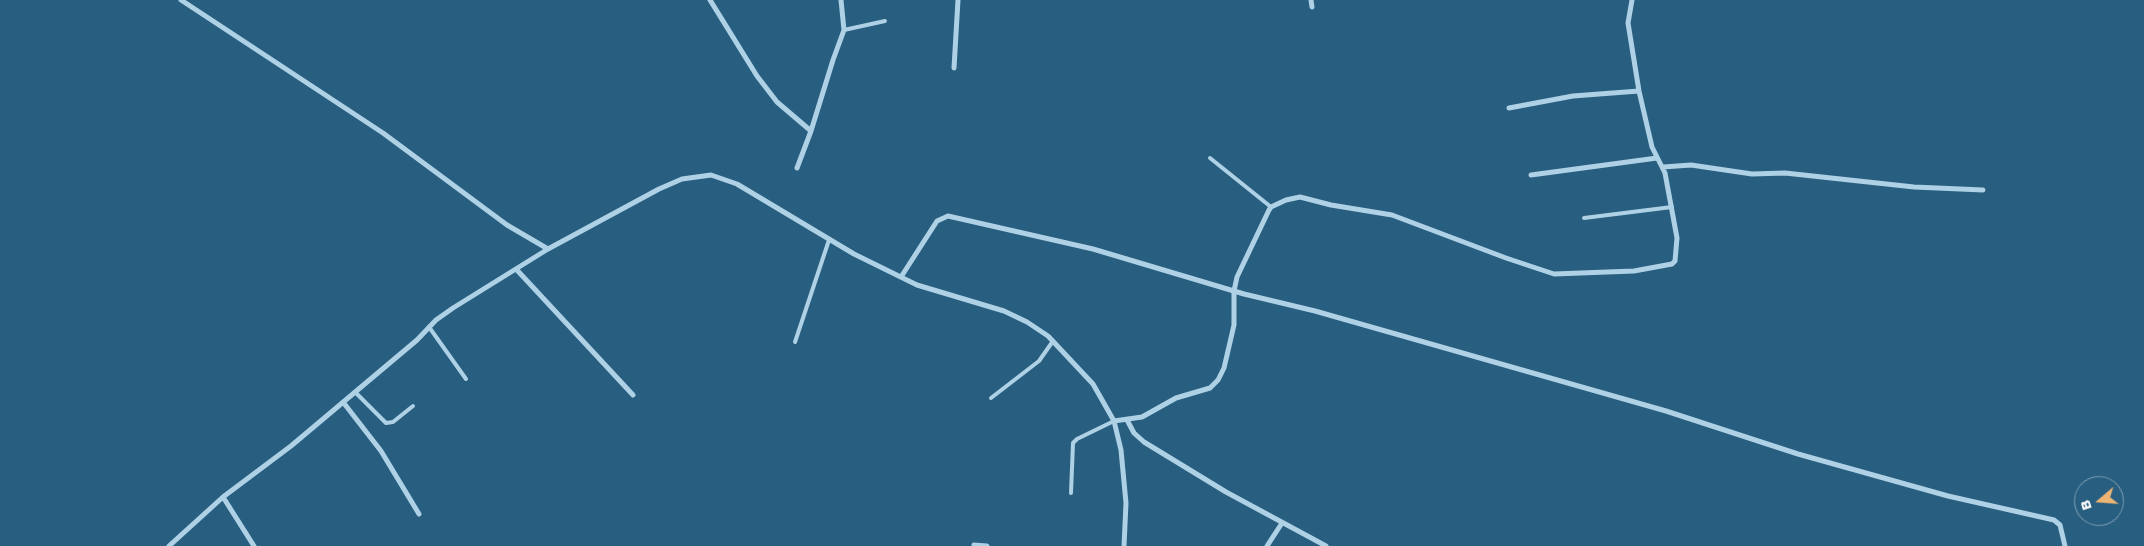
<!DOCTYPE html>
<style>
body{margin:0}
#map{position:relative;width:2144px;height:546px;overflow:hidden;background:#285e7f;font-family:"Work Sans",sans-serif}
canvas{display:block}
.north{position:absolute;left:2074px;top:476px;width:50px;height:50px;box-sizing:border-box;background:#285e7f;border:1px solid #7e9eb2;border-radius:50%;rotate:252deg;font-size:14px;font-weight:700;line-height:20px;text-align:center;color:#fff}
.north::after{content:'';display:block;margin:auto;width:18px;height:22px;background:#edb474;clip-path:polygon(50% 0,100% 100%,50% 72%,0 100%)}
</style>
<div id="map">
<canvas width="2144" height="546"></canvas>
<div class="north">B</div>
</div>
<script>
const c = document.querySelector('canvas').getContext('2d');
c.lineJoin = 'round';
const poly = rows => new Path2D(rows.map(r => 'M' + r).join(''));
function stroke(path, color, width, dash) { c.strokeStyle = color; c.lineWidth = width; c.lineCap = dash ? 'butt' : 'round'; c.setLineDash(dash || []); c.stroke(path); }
stroke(poly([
 [844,30,885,21],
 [1210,158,1271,207],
 [1584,218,1672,207],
 [429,327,466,379],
 [795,342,829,240],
 [355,392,386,423,393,422,413,406],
 [991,398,1039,361,1053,341],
 [1071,493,1073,443,1077,439,1114,421]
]), '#aed1e5', 4);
stroke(poly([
 [181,0,383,133,507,225,548,249],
 [710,0,757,76,777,102,811,131,833,60,844,30,841,0],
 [1311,0,1312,7],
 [954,68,958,0],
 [1509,108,1573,96,1639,91],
 [1663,167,1691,165,1752,174,1785,173,1914,187,1983,190],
 [797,168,811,131],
 [1531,175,1657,158],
 [516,269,633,395],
 [901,277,937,221,948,216,1093,249,1244,294,1315,311,1666,411,1798,454,1948,496,2054,520,2060,525,2065,546],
 [343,402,381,451,419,514],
 [1127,420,1134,433,1144,442,1226,492,1326,546],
 [1114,421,1142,417,1176,398,1210,388,1218,380,1224,368,1234,325,1234,291,1237,277,1269,210,1271,207,1286,200,1300,197,1331,205,1392,215,1506,258,1554,274,1634,271,1672,264,1675,261,1677,238,1665,173,1652,147,1639,91,1628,23,1632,0],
 [223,497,254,546],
 [974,545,987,546],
 [169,546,223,497,291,446,417,340,436,320,453,308,548,249,659,189,682,179,711,175,737,184,854,254,917,285,1004,311,1027,322,1048,336,1093,384,1114,421,1121,450,1126,503,1124,546],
 [1267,546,1282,523]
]), '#aed1e5', 5);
</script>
